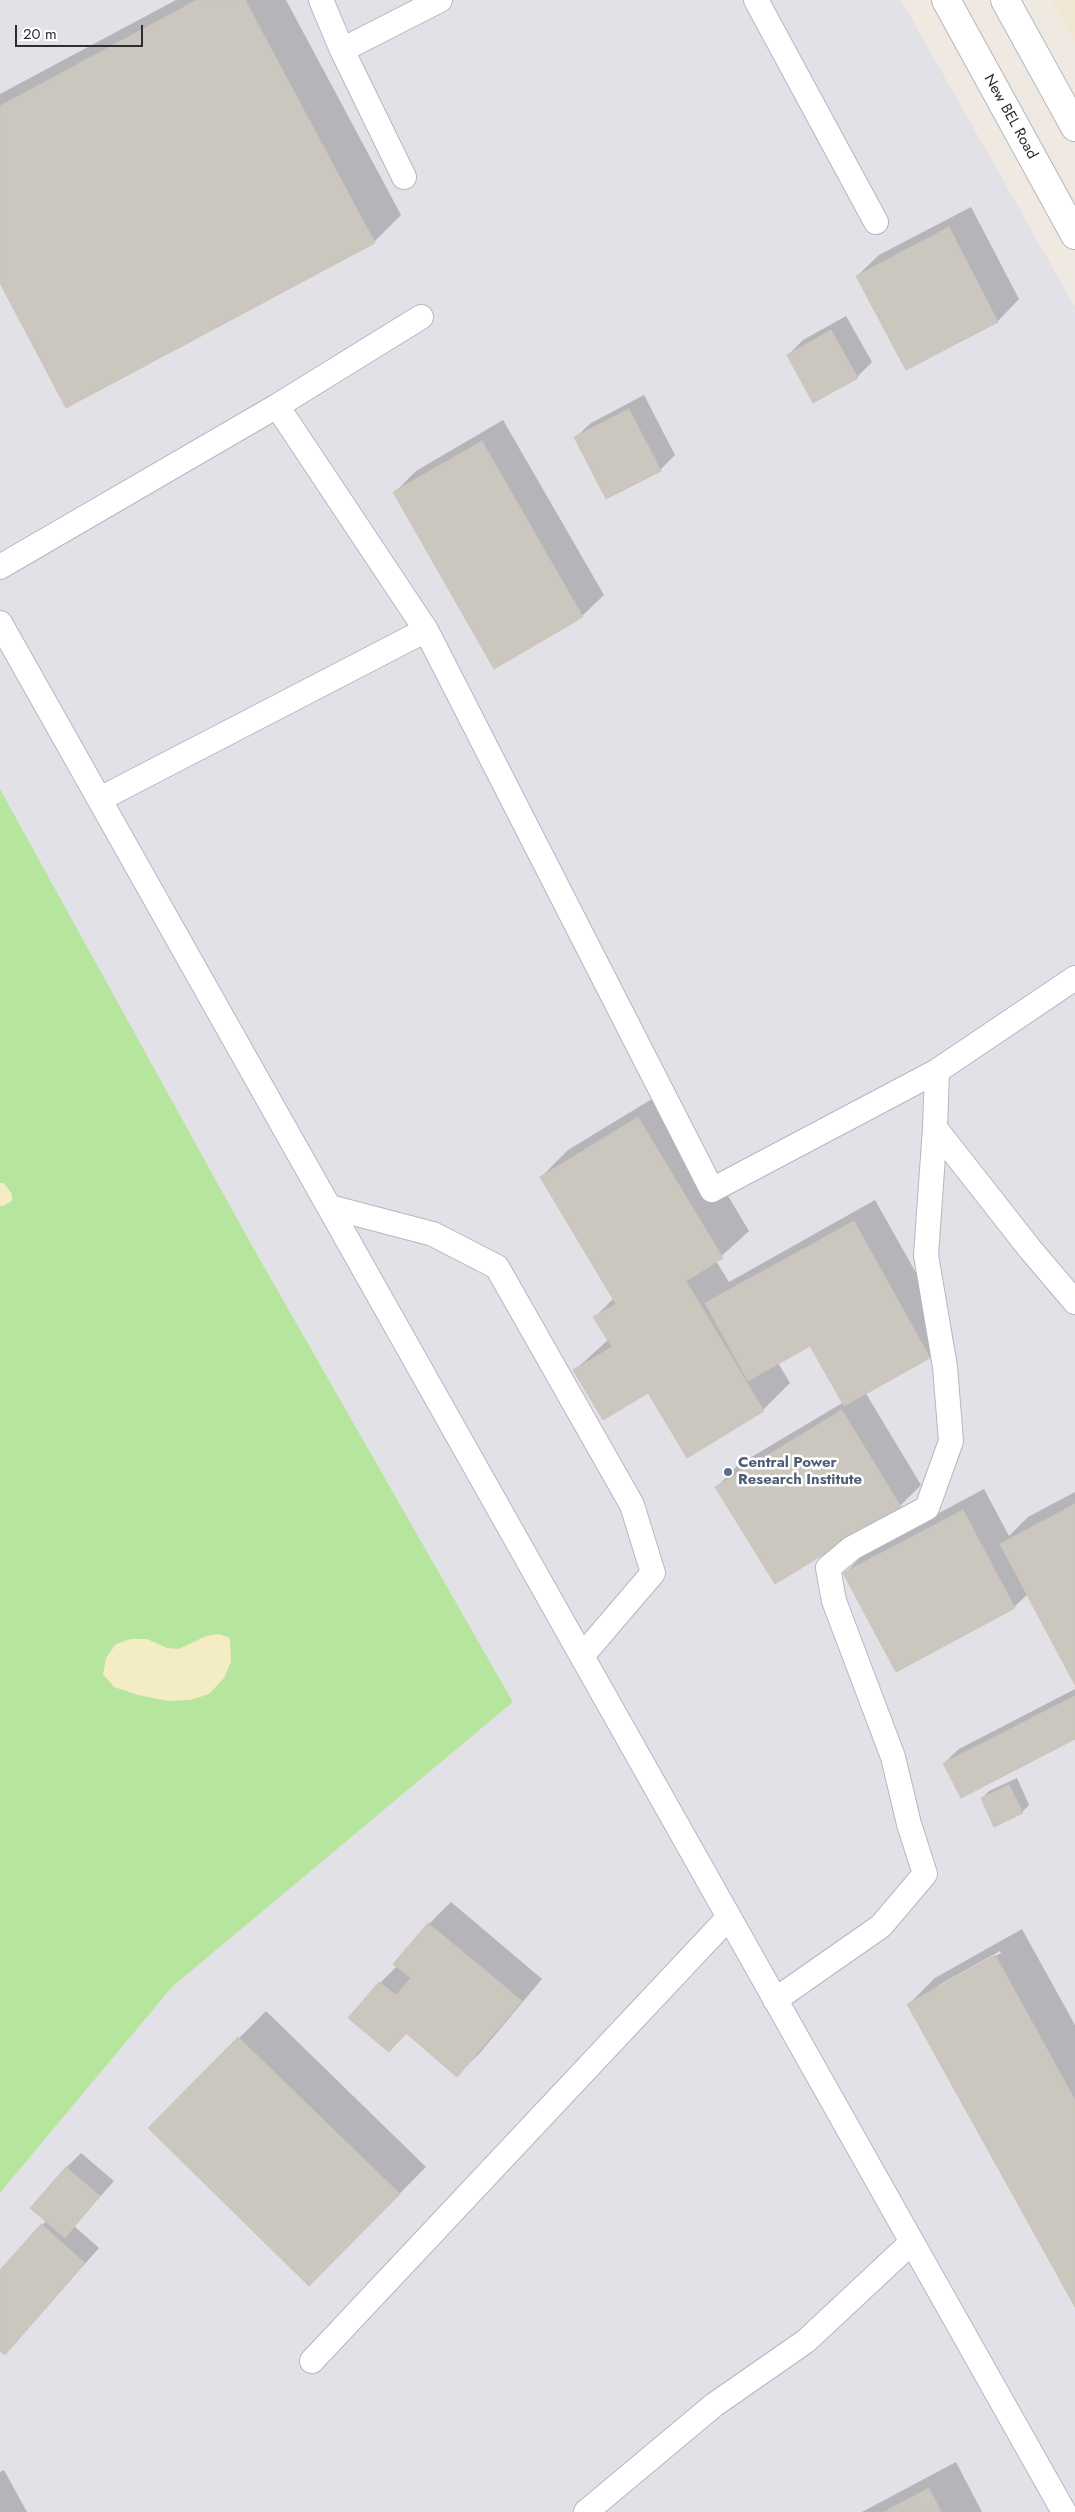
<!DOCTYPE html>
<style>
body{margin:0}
#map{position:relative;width:1075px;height:2512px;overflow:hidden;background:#efe9e1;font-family:Jost,sans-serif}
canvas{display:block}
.scale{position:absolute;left:15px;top:25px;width:128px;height:22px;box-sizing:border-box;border:2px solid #2e2e2e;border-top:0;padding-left:6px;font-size:15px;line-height:18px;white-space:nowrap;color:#2e2e2e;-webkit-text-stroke:4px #fff;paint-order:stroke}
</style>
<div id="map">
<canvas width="1075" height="2512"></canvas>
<div class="scale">20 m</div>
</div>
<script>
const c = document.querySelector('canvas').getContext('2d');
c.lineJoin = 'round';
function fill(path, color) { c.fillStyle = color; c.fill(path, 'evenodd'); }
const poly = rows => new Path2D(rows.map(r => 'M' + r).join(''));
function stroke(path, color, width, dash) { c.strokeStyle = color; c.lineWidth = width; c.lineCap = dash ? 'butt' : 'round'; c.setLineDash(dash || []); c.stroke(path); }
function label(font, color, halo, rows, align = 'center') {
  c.font = font + ' Jost,sans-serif'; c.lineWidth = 5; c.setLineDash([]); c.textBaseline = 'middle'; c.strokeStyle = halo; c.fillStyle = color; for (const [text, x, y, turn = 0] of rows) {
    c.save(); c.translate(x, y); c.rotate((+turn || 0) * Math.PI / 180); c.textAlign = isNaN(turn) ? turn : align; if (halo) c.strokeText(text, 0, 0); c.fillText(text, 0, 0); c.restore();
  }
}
fill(poly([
 [0,0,901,0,1075,307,1075,2512,0,2512,0,2193,172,1987,513,1702,250,1242,0,789]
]), '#e3e1e8');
fill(poly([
 [1052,0,1075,0,1075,41]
]), '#f0e6d1');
fill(poly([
 [0,789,250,1242,513,1702,172,1987,0,2193]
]), '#b6e59e');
fill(poly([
 [0,1183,4,1183,12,1194,12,1201,3,1206,0,1206],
 [219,1634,230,1638,231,1662,224,1678,209,1694,191,1700,168,1701,138,1695,114,1687,103,1674,106,1658,116,1644,131,1639,147,1639,167,1648,179,1649,206,1636]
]), '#f3ecc5');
fill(poly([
 [176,0,286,0,401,215,374,242,67,406,0,281,0,94],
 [971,207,1019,299,998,321,906,368,857,276,879,255],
 [846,316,872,362,857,377,788,355,803,340],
 [644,395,675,455,660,470,576,437,591,423],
 [503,420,604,595,582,616,395,492,416,471],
 [665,1091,749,1231,716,1261,729,1282,875,1200,951,1335,930,1356,865,1392,921,1485,900,1506,717,1487,738,1465,844,1402,811,1344,778,1363,790,1383,763,1410,648,1391,575,1370,609,1339,595,1317,614,1298,541,1177,568,1150],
 [984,1489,1009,1536,1028,1517,1075,1492,1075,1683,1028,1594,1014,1607,845,1573,866,1552],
 [1075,1689,1075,1738,944,1763,959,1749],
 [1017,1778,1029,1805,1022,1812,982,1798,989,1791],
 [451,1902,542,1979,479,2054,457,2075,407,2033,389,2050,380,1983,397,1966,395,1964,429,1924],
 [1022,1929,1075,2025,1075,2305,909,2004,935,1978],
 [1000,1951,1001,1953,939,1988,939,1985],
 [266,2011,426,2167,309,2285,150,2128],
 [81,2153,114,2181,74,2226,99,2248,19,2338,0,2349,0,2272,47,2220,66,2168],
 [956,2462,982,2512,862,2512],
 [4,2470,27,2512,0,2512,0,2472]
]), '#0003');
const building = poly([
 [197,0,245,0,375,243,66,408,0,283,0,106,197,0],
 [949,227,998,322,906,370,856,276,949,227],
 [831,330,858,378,813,403,787,355,831,330],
 [629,409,661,471,606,499,574,437,629,409],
 [482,441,583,617,494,669,393,492,482,441],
 [638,1117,723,1258,686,1281,764,1411,687,1458,648,1393,603,1420,573,1370,612,1347,593,1317,616,1304,540,1177,638,1117],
 [854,1221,930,1358,844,1406,810,1346,748,1381,705,1303,854,1221],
 [842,1410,901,1507,775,1584,715,1487,842,1410],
 [1075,1504,1075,1685,1000,1544,1075,1504],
 [963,1510,1015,1608,896,1672,843,1573,963,1510],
 [1075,1696,1075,1739,961,1798,943,1763,1075,1696],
 [1009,1785,1023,1813,994,1827,981,1798,1009,1785],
 [428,1923,522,2001,457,2077,406,2033,389,2052,348,2018,379,1982,396,1995,411,1978,393,1964,428,1923],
 [995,1955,1075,2100,1075,2307,907,2004,995,1955],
 [238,2037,400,2194,309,2286,148,2128,238,2037],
 [66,2167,100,2196,65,2238,30,2208,66,2167],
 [41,2224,85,2263,5,2355,0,2351,0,2270,41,2224],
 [929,2488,941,2512,884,2512,929,2488]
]);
fill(building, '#cbc7bf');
stroke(building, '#cbc5ba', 1);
const service = poly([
 [321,0,342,50],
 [756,0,876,222],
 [404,177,342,50,440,0],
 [277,406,421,317],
 [0,567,277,406,426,630,712,1190,937,1071],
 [0,623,1064,2512],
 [100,799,426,630],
 [1075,978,937,1071,935,1128,1030,1249,1075,1302],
 [330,1207,433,1234,497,1267,632,1505,653,1573,582,1656],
 [775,2000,881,1926,925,1874,909,1824,893,1757,834,1601,828,1568,852,1548,927,1508,951,1441,945,1367,926,1255,935,1128],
 [312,2361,729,1917],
 [586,2512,714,2405,806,2341,912,2242]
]);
const secondary = poly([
 [946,0,1075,235],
 [1005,0,1075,127]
]);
stroke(service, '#b4b7c1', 26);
stroke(secondary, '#b4b7c1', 30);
stroke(service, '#fff', 24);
stroke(secondary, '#fff', 28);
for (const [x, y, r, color] of [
 [728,1472,5,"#5c6f8a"]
]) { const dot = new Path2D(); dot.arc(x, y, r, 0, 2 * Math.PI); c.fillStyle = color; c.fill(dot); stroke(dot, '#fff', 2); }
label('15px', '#2e2e2e', '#fff', [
 ["New BEL Road",1010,117,61]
]);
label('bold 15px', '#4e5e75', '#fff', [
 ["Central Power",738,1463],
 ["Research Institute",738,1480]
], 'left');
</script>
